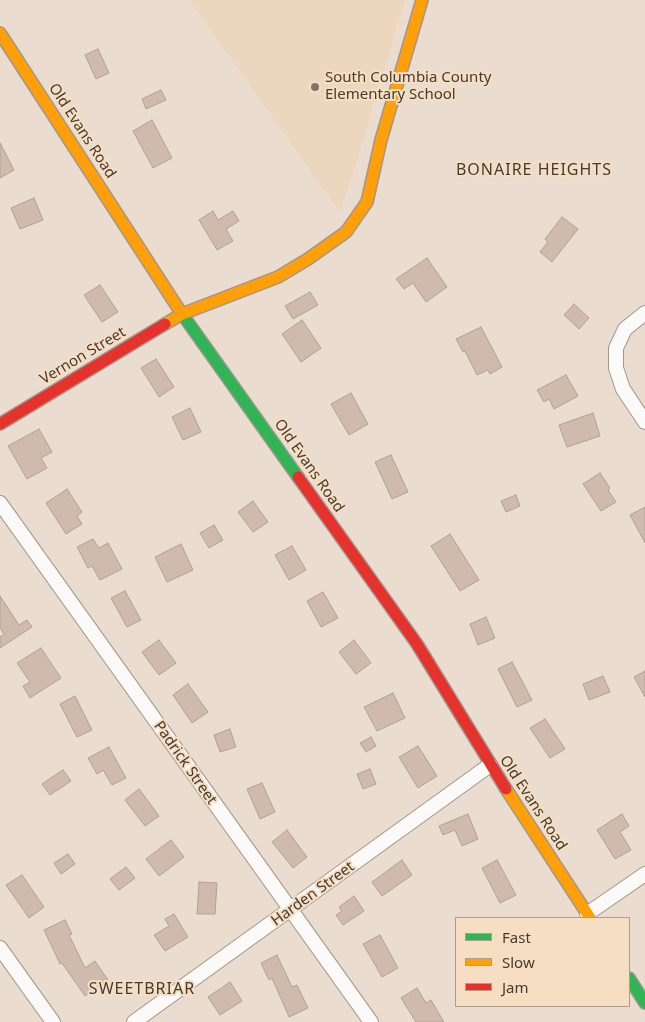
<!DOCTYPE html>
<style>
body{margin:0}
#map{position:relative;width:645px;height:1022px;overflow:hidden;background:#eaddcf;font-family:"Noto Sans",sans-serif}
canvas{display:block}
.legend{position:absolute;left:455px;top:917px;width:175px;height:90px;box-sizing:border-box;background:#f6dec3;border:1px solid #af9d88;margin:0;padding:6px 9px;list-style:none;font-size:15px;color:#453b30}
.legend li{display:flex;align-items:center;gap:10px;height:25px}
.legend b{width:25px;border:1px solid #af9d88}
</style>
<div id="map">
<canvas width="645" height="1022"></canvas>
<ul class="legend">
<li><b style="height:6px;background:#30b455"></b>Fast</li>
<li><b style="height:6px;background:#ff9f0a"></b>Slow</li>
<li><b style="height:6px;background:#e5322d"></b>Jam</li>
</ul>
</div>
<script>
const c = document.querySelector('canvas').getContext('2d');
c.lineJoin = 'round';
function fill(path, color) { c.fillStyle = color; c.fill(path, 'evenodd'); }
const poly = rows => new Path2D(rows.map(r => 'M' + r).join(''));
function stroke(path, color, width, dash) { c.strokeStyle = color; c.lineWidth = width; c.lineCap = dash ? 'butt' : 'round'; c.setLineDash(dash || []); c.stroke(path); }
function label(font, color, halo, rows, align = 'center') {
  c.font = font + ' "Noto Sans",sans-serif'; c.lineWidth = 4; c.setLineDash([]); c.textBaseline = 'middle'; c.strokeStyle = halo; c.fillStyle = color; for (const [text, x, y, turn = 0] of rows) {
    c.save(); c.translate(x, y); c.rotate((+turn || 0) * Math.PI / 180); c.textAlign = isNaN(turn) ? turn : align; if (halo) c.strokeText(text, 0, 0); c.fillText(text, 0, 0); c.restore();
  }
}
fill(poly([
 [189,0,405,0,357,160,340,212]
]), '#ecd6be');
const building = poly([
 [98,49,109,73,96,79,85,55,98,49],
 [161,90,166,100,146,109,142,99,161,90],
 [152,120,172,158,153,168,133,131,152,120],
 [0,143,14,170,0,178,0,143],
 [34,198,43,220,20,229,11,208,34,198],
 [213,211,218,220,233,211,239,221,226,229,233,241,217,250,199,220,213,211],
 [562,217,578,229,552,262,540,252,548,242,545,239,562,217],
 [427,258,447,287,426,302,413,283,404,289,396,279,427,258],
 [100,285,118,312,102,322,84,295,100,285],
 [310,292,318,305,293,319,285,306,310,292],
 [574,304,589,318,579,329,564,315,574,304],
 [302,320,321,348,301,362,282,334,302,320],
 [481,327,502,367,490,374,488,370,477,375,465,351,463,352,456,339,481,327],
 [156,359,174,387,159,397,141,368,156,359],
 [566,375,578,396,554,409,549,399,544,402,537,390,566,375],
 [351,393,368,424,349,435,331,404,351,393],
 [190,408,201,432,183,440,172,417,190,408],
 [593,413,600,436,567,447,559,425,593,413],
 [39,429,52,452,41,458,47,468,27,479,8,446,39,429],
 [391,455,408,492,392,499,375,462,391,455],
 [600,473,610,488,608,490,616,502,601,511,583,484,600,473],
 [67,489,82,512,77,516,82,524,66,534,46,503,67,489],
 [516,495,520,506,506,512,501,501,516,495],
 [253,501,268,522,253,532,238,512,253,501],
 [645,507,645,543,630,515,645,507],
 [214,525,223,540,209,548,200,533,214,525],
 [450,534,479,580,460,591,431,546,450,534],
 [93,539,99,548,108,543,122,569,100,580,92,566,88,568,77,547,93,539],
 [181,544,193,570,167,582,155,557,181,544],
 [292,546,306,570,289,580,275,555,292,546],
 [125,591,141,620,127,627,111,598,125,591],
 [323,592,338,618,321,627,307,601,323,592],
 [0,596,19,625,27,620,32,627,0,648,0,637,4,634,0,628,0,596],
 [486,617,495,638,478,645,470,624,486,617],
 [159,640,176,663,159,675,142,652,159,640],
 [354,640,371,663,356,674,339,652,354,640],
 [41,648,61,678,30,698,23,686,30,682,17,663,41,648],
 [512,662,532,700,517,707,498,669,512,662],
 [645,671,645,697,634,677,645,671],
 [603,676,610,692,589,700,583,684,603,676],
 [188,684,208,712,192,723,173,695,188,684],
 [393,693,405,718,377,731,364,707,393,693],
 [75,696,92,730,77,737,60,704,75,696],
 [545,719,565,749,550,758,530,728,545,719],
 [230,729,236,747,220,752,214,735,230,729],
 [371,737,376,746,366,752,360,743,371,737],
 [418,746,437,776,418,788,399,757,418,746],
 [109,747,126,778,112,785,103,770,97,774,88,758,109,747],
 [370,769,376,784,363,789,357,774,370,769],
 [63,770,71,781,50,795,42,784,63,770],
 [262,783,275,812,260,819,247,789,262,783],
 [139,789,159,816,145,826,125,800,139,789],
 [468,814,478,839,462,846,455,830,443,835,439,826,468,814],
 [622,814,629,826,620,832,631,850,615,859,597,830,622,814],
 [287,830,307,857,293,868,272,842,287,830],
 [171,840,184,857,159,876,146,859,171,840],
 [68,854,75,864,61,874,54,863,68,854],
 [402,860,412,875,382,896,372,882,402,860],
 [497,860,516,895,500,903,482,868,497,860],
 [126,867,135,878,119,890,110,879,126,867],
 [22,875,44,907,29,918,6,885,22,875],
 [199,882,217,883,215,914,197,914,199,882],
 [354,896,364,911,343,925,336,915,342,911,339,907,354,896],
 [174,914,188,937,165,951,154,935,169,926,165,919,174,914],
 [65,920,72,934,69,935,85,968,95,961,108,980,85,996,62,963,60,964,44,930,65,920],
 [380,935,398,968,382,977,363,944,380,935],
 [277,955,292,987,297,985,308,1008,289,1017,272,978,269,980,261,963,277,955],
 [230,982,242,1001,220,1015,208,997,230,982],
 [417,988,426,1003,431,1000,444,1022,416,1022,401,998,417,988]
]);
fill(building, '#d0baad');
stroke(building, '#ada198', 1);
const street = poly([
 [645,313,625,329,616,348,616,368,623,389,645,422],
 [0,503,371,1022],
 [587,914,645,874],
 [0,948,53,1022],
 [134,1022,490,765]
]);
const fast = poly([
 [180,311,298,477],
 [629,978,645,1003]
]);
const slow = poly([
 [0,33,180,311],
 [165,324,182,314,278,277,308,259,346,232,367,202,381,140,422,0],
 [506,789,590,918]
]);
const jam = poly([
 [0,424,165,324],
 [298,477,417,644,506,789]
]);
stroke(street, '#a1978c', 16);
stroke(fast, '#a1978c', 14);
stroke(slow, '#a1978c', 14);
stroke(jam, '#a1978c', 14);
stroke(street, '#fcfaf8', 14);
stroke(fast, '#30b455', 11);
stroke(slow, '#ff9f0a', 11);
stroke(jam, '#e5322d', 11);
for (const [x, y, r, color] of [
 [315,87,5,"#7f7468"]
]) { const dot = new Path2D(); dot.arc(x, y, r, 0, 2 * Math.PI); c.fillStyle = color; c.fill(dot); stroke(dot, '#f6dec3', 2); }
label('15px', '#453b30', '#f6dec3', [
 ["South Columbia County",325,78],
 ["Elementary School",325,95]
], 'left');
label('15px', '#453b30', '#f6dec3', [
 ["Old Evans Road",82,131,57],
 ["Vernon Street",83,356,-31],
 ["Old Evans Road",309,466,55],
 ["Padrick Street",185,763,55],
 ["Old Evans Road",533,803,57],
 ["Harden Street",313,894,-36]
]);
c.letterSpacing = '1px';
label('16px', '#453b30', '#f6dec3', [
 ["BONAIRE HEIGHTS",534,170],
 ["SWEETBRIAR",142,989]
]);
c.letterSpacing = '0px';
</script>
